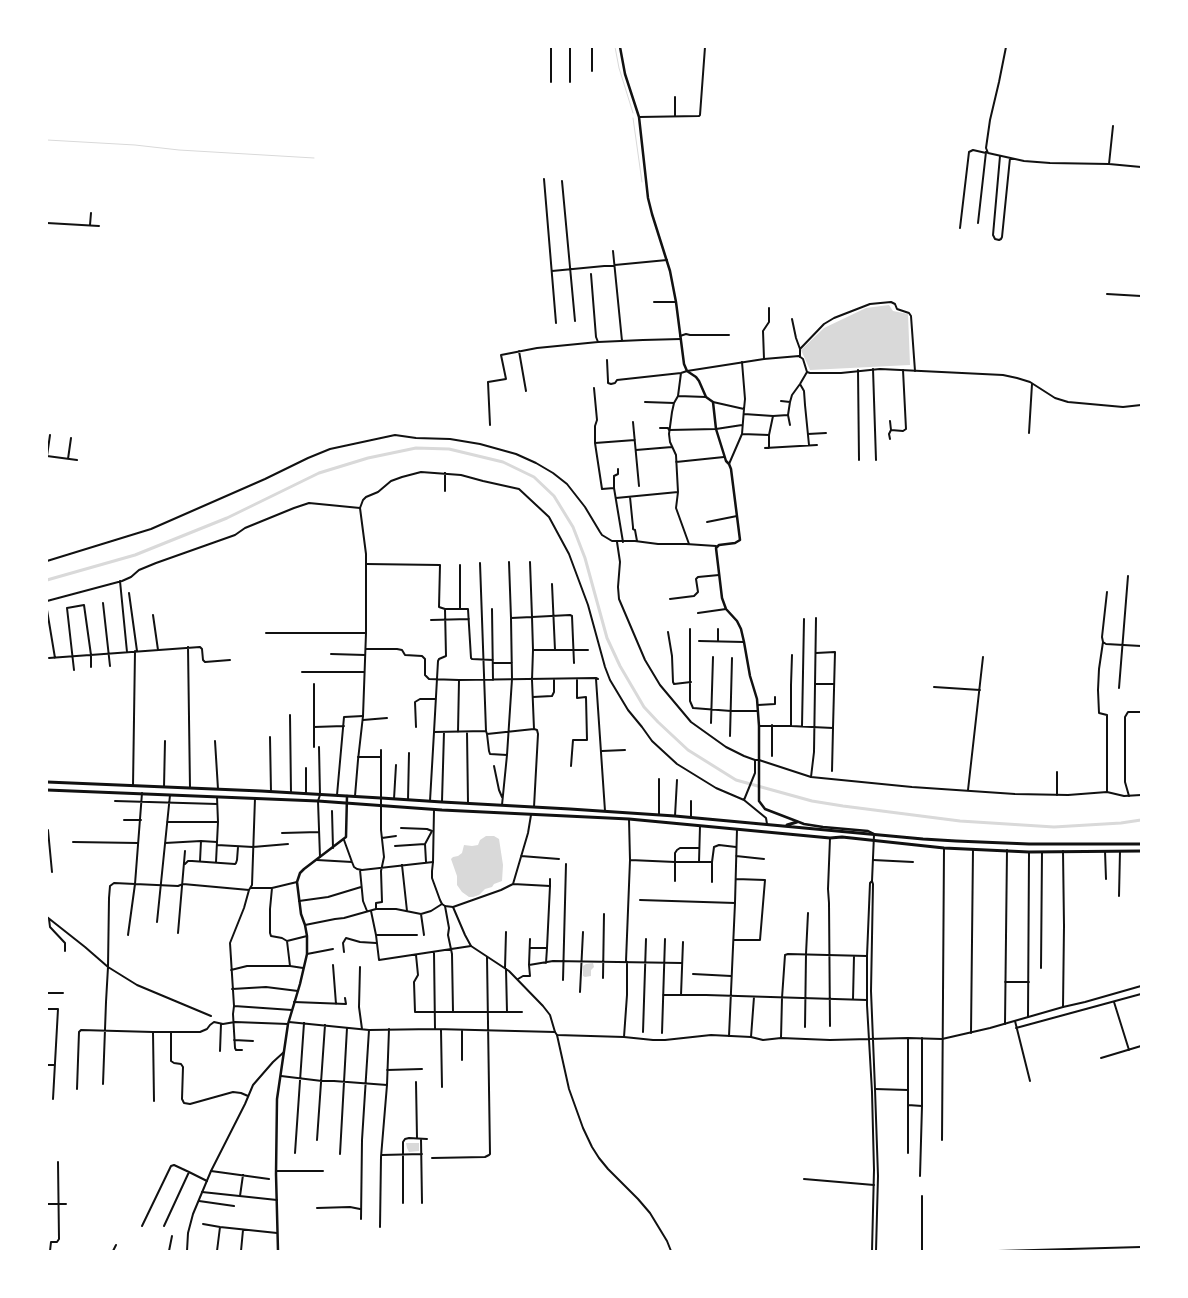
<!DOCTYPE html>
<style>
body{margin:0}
#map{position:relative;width:1188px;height:1298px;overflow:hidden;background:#fff;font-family:Spectral,serif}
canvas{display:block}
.frame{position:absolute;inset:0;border:48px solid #fff;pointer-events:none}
</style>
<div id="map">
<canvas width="1188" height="1298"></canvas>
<div class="frame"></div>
</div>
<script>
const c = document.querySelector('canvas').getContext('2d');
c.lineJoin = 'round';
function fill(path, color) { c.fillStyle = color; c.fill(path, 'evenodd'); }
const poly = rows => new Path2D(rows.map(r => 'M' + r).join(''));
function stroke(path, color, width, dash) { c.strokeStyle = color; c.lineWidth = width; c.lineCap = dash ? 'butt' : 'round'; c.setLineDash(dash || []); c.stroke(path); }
fill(poly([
 [889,305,893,311,908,314,910,365,810,370,801,350,824,328,866,308],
 [486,836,494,836,499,839,503,865,502,881,494,884,492,887,485,889,479,895,473,897,469,897,462,892,457,885,457,876,451,859,453,857,458,856,462,853,464,845,472,846,478,845,480,840],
 [593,963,594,967,591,970,591,976,585,977,583,976,583,966,586,964],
 [406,1143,419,1143,419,1151,409,1152,407,1148]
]), '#d9d9d9');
stroke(poly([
 [615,47,619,68,633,113],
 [633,118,642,182],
 [47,140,135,145,179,150,314,158]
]), '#d9d9d9', 1);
stroke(poly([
 [47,580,135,555,227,518,319,473,368,458,416,448,449,449,503,462,534,477,554,496,573,527,585,558,607,638,620,666,644,707,658,722,688,750,736,780,812,801,843,806,960,821,1054,827,1121,823,1141,820]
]), '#d9d9d9', 3);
stroke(poly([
 [551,47,551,82],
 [570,47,570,82],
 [592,47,592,71],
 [1006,47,999,82,990,120,986,148,988,153,1024,161,1050,163,1109,164,1141,167],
 [675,97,675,116],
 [639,117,699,116,700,115,705,47],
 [1000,156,993,235,995,239,999,240,1001,239,1002,237,1010,158],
 [1109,164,1113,126],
 [544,179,556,323],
 [562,181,575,321],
 [47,223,99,226],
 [978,223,986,152],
 [90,225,91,213],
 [960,228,969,152,973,150,986,153],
 [613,251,622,341],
 [552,271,667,260],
 [591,274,596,337,598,342,643,340,681,339],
 [1107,294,1141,296],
 [654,302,676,302],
 [792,319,796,338,800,349],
 [680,336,686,334,690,335,729,335],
 [519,351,526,391],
 [800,357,800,349,824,324,834,318,870,304,891,302,895,304,897,309,909,313,911,316,915,371],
 [764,359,763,331,769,322,769,308],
 [607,360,608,381,608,383,611,384,615,383,617,380,681,373,687,371],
 [742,362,745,399,744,409],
 [873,369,876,460],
 [858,370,859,460],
 [681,373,678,396,674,403,672,412,669,434,670,442,676,455,678,492,676,508,689,544],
 [800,384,804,391,805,405,809,445],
 [594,388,597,420,595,426,595,443,602,489,614,488],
 [678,396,706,397],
 [781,401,790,402],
 [645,402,674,403],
 [713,402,744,409,742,434,729,464],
 [744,414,773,416,788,415],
 [890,421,891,430],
 [633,422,639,486],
 [490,425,488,382,506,379,501,355,537,348,598,342],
 [790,425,788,415,790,402,792,395,800,384,807,372],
 [660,428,668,428,669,430,716,429,742,425],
 [1029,433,1032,384],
 [742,434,769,435],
 [808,434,826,433],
 [50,435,47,456,77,460],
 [890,439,889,434,891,430,903,431,906,429,903,370],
 [595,443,635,440],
 [765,448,817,445],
 [769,448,769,435,773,416],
 [636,450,672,447],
 [68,459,71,438],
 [676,462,724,457],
 [618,469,618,474,614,476,614,488,623,542],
 [445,491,445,473],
 [630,497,633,527,633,529,635,530,637,541],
 [616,498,678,492],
 [707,522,737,516],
 [530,562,532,617,570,615,572,616,574,663],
 [480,563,486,731],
 [366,564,440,565,439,607,445,609,468,609,471,658,472,659,493,660],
 [120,581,127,652],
 [552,584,555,650],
 [1107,592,1102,637,1103,642,1106,644,1141,646],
 [129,593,137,651],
 [670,599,694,596,698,592,696,579,698,577,719,575],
 [47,601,122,581,131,577,139,570,156,563,235,535,245,528,294,508,309,503,360,508,363,500,366,497,378,492,391,481,402,477,421,472,461,475,483,481,519,489,549,517,569,554,588,605,605,667,610,680,628,710,642,727,652,741,677,764,716,788,744,800,766,818,767,824],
 [103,603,110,666],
 [460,609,460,565],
 [492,609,493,680],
 [47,610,55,658],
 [698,613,726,609],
 [153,615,158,650],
 [511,618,532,617,533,650,532,680,534,729],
 [431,620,469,619],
 [690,629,690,701,693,708,731,711,758,711],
 [718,629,718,641],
 [668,632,672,656,673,682,674,684,691,682],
 [266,633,366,633],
 [699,641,744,642],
 [1103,642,1099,669,1098,690,1099,713,1107,715,1107,792],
 [188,647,190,788],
 [366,649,397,649,402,650,405,655,422,656,425,659,425,675,429,679,459,680,596,678,598,679],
 [533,650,588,650],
 [331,654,365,655],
 [49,658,200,647,202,649,203,660,205,662,230,660],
 [493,663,512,663],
 [74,670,67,608,84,605,91,655,91,667],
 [302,672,364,672],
 [596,679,605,811],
 [815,684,834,684],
 [934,687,980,690],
 [1119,688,1128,576],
 [533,697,552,696,554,692,554,679],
 [758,705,775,704,775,697],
 [290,715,291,793],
 [363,720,387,718],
 [711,723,713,657],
 [772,725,772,756],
 [759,726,791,726,833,728,835,652,816,653],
 [791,726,791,685,792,655],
 [802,726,804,619],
 [314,727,344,726],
 [416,727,415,702,420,699,436,699],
 [434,732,438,661,439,659,446,656,445,609],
 [458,732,459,680],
 [467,732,468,803],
 [487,734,489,751,490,754,507,755],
 [730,736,732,658],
 [270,737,271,792],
 [215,741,218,789],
 [314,747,314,684],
 [319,747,320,795,318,801,320,857],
 [602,751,625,750],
 [358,757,381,757],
 [494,766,499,790,502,797],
 [571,766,573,740,587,740,586,697,577,698,577,679],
 [832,771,833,728],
 [1057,772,1057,795],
 [811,777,814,752,816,618],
 [133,786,135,651],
 [164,787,165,741],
 [968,790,983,657],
 [142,793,135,884,178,886,183,884,249,890],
 [306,794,306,768],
 [337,795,344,717,363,716],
 [1129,796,1125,782,1125,717,1128,712,1141,712],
 [255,798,252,885,249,890,244,908,230,943,234,1006,292,1010],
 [394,799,396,765],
 [408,800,409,753],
 [744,800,755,773,755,760],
 [115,801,217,804],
 [430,801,434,732,486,731,487,734,534,729,537,730,538,734,534,807],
 [442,801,444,732],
 [691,801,691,818],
 [502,805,507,755,512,679,511,618,509,562],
 [332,811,333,848],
 [659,815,659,779],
 [675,816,677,780],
 [124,820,141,820],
 [167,822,218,822],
 [401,828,427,829,432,831],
 [47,830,48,830,52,872],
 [282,833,319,832],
 [382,838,396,836],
 [344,840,352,862,354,867,357,869,362,870,433,862],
 [73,842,138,843],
 [165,843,201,841,217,842],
 [425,844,432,831],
 [217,845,253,847,288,844],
 [395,846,425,844,426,862],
 [1105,851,1106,879],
 [521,856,559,859],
 [736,856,764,859],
 [317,860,352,862],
 [630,860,675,862,712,862],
 [873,860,913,862],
 [200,861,201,841],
 [216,862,218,822,217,797],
 [699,862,700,826],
 [185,864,188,861,192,861,235,864,236,863,237,860,238,847],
 [402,865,407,911],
 [360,870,363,901,367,911],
 [675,881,675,853,677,850,680,848,699,848],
 [712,882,712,862,714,847,719,845,736,847],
 [513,884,550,886,550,879],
 [251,888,272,888,297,882],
 [272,888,270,909,270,933,271,936,282,938,287,941,307,936],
 [1119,896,1120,851],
 [640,900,735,903],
 [299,901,328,897,361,887],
 [445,906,449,928,448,935,452,954,453,1012],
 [453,907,501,890,513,884,528,833,531,815],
 [376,909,376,903,382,902,381,871,384,857,381,830,381,750],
 [371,911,376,935,379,960,471,946],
 [421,914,424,935],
 [47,917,85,947,108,967,137,985,211,1016],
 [49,919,50,927,65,943,65,951],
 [157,922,170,795],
 [305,925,335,919,344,918,376,909,396,909,421,914,431,911,442,904],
 [178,933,185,851],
 [376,935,417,935],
 [734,940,760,940,765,880,736,879],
 [287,941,290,966],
 [530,948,547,948,550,886],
 [344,952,343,943,346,938,360,942,376,943],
 [434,952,435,1029],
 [307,954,333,949],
 [416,955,418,975,414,982,415,1012,522,1012],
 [546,963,547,948],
 [333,965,336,1004],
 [529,965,530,939],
 [360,967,359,1007,362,1029],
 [505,968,506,932],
 [1041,968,1042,852],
 [506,969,507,1012],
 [231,970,247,966,290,966,303,968],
 [693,974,731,976],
 [603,978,604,914],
 [518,979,523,976,530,976,529,965,553,961,682,963],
 [563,980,566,864],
 [1005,982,1029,982],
 [232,989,266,987,298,991],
 [580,992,583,932],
 [47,993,63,993],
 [663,995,706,995,867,1000],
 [681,995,683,942],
 [853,999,854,956],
 [294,1002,346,1004,345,998],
 [1114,1002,1129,1050],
 [234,1006,233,1014,235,1048,236,1050,242,1050],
 [1063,1007,1064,926,1063,851],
 [47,1009,58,1009,53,1099],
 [1028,1017,1029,852],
 [1015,1021,1030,1081],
 [289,1022,369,1030,435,1029,555,1032],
 [1005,1024,1007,850],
 [830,1026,829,903,828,889,830,838],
 [805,1027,806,954,808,913],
 [1016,1028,1141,994],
 [441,1030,442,1087],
 [153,1032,154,1101],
 [171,1032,171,1061,174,1063,181,1064,183,1067,182,1099,184,1103,190,1104,233,1092,241,1093,248,1096],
 [643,1032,646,939],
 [662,1033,665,939],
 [971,1033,973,849],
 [557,1035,569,1089,583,1128,592,1147,599,1158,608,1169,638,1199,650,1213,667,1241,671,1251],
 [729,1036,735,903,737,829],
 [624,1037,627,995,627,962,626,961,630,860,629,819],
 [751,1037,754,997],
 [781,1038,782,998,785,955,788,954,867,956],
 [234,1040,253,1041],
 [220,1051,221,1024],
 [1101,1058,1141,1046],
 [462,1060,462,1030],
 [47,1065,54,1065],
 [387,1070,422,1069],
 [281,1076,322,1081,334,1081,387,1085],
 [416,1082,417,1138],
 [103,1084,106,1002,108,967,109,898,110,886,114,883,135,884,128,935],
 [77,1089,79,1032,81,1030,153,1032,200,1032,207,1029,210,1025,214,1022,223,1024,235,1022,288,1024],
 [875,1089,908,1090],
 [908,1105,922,1106],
 [421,1139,422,1203],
 [317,1140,325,1025],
 [942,1140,944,848],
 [295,1153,304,1023],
 [908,1153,908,1038],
 [340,1154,347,1028],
 [382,1155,422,1154],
 [432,1158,485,1157,489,1155,490,1154,487,957],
 [211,1171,269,1179],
 [276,1171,323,1171],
 [920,1176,922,1106,922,1038],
 [804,1179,874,1185],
 [202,1192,277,1200],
 [240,1196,243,1175],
 [922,1196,922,1251],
 [199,1201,234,1206],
 [403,1203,403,1142,405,1139,409,1138,427,1139],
 [47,1204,66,1204],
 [317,1208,350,1207,360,1209],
 [361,1219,362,1140,369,1030],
 [203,1224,220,1227,277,1233],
 [142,1226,171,1166,174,1165,189,1172],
 [164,1226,189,1172,207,1181],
 [380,1227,381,1157,387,1085,389,1029],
 [50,1251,51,1242,57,1242,59,1239,58,1162],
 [113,1251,116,1245],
 [169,1251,172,1236],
 [217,1251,220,1227],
 [241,1251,243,1230]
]), '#111', 2);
stroke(poly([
 [687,371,764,359,799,356,803,359,807,372,810,373,841,373,880,369,1003,375,1017,378,1030,382,1055,398,1068,402,1123,407,1141,405],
 [617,542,620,562,618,587,619,599,645,660,660,685,691,722,726,747,744,756,755,760,759,760,811,777,912,787,1015,794,1068,795,1107,792,1124,796,1141,795],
 [47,561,151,529,265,479,308,458,330,449,395,435,416,438,450,439,480,444,516,454,536,463,553,473,567,484,585,507,600,532,602,535,612,541,635,541,658,544,686,544,716,546],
 [355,796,358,760,363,716,366,633,366,554,360,508],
 [434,810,433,862,432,871,432,878,440,900,442,904,445,906,453,907,465,935,471,946,509,971,543,1006,550,1015,555,1032,557,1035,624,1037,653,1040,665,1040,711,1035,751,1037,763,1040,781,1038,830,1040,908,1038,942,1039,990,1028,1063,1007,1085,1002,1141,986],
 [874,835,872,881,873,884,871,991,875,1089,878,1176,876,1251],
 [872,881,870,883,867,956,867,1005,872,1092,874,1170,872,1251],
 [187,1251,188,1233,193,1214,211,1171,245,1104,253,1085,273,1062,284,1052],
 [998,1251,1141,1247]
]), '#111', 2);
stroke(poly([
 [620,47,625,74,639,117,648,198,652,214,670,271,676,302,684,364,687,371,696,377,699,381,706,397,713,402,716,429,726,461,729,464,731,469,740,540,735,543,719,545,716,548,722,598,726,609,737,621,741,629,744,642,750,676,757,699,759,726,759,801,765,809,804,824,823,827,868,831,874,834],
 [278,1251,276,1174,277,1099,288,1024,300,984,307,954,307,936,305,925,301,914,297,882,300,873,304,869,346,837,347,796]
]), '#111', 2.5);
stroke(poly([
 [47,782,261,791,381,798,442,802,570,809,675,816,923,839,956,841,1029,844,1141,844],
 [47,790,318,801,442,810,629,819,830,838,842,837,944,848,1029,852,1141,851],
 [787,825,797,822]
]), '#111', 3);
</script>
